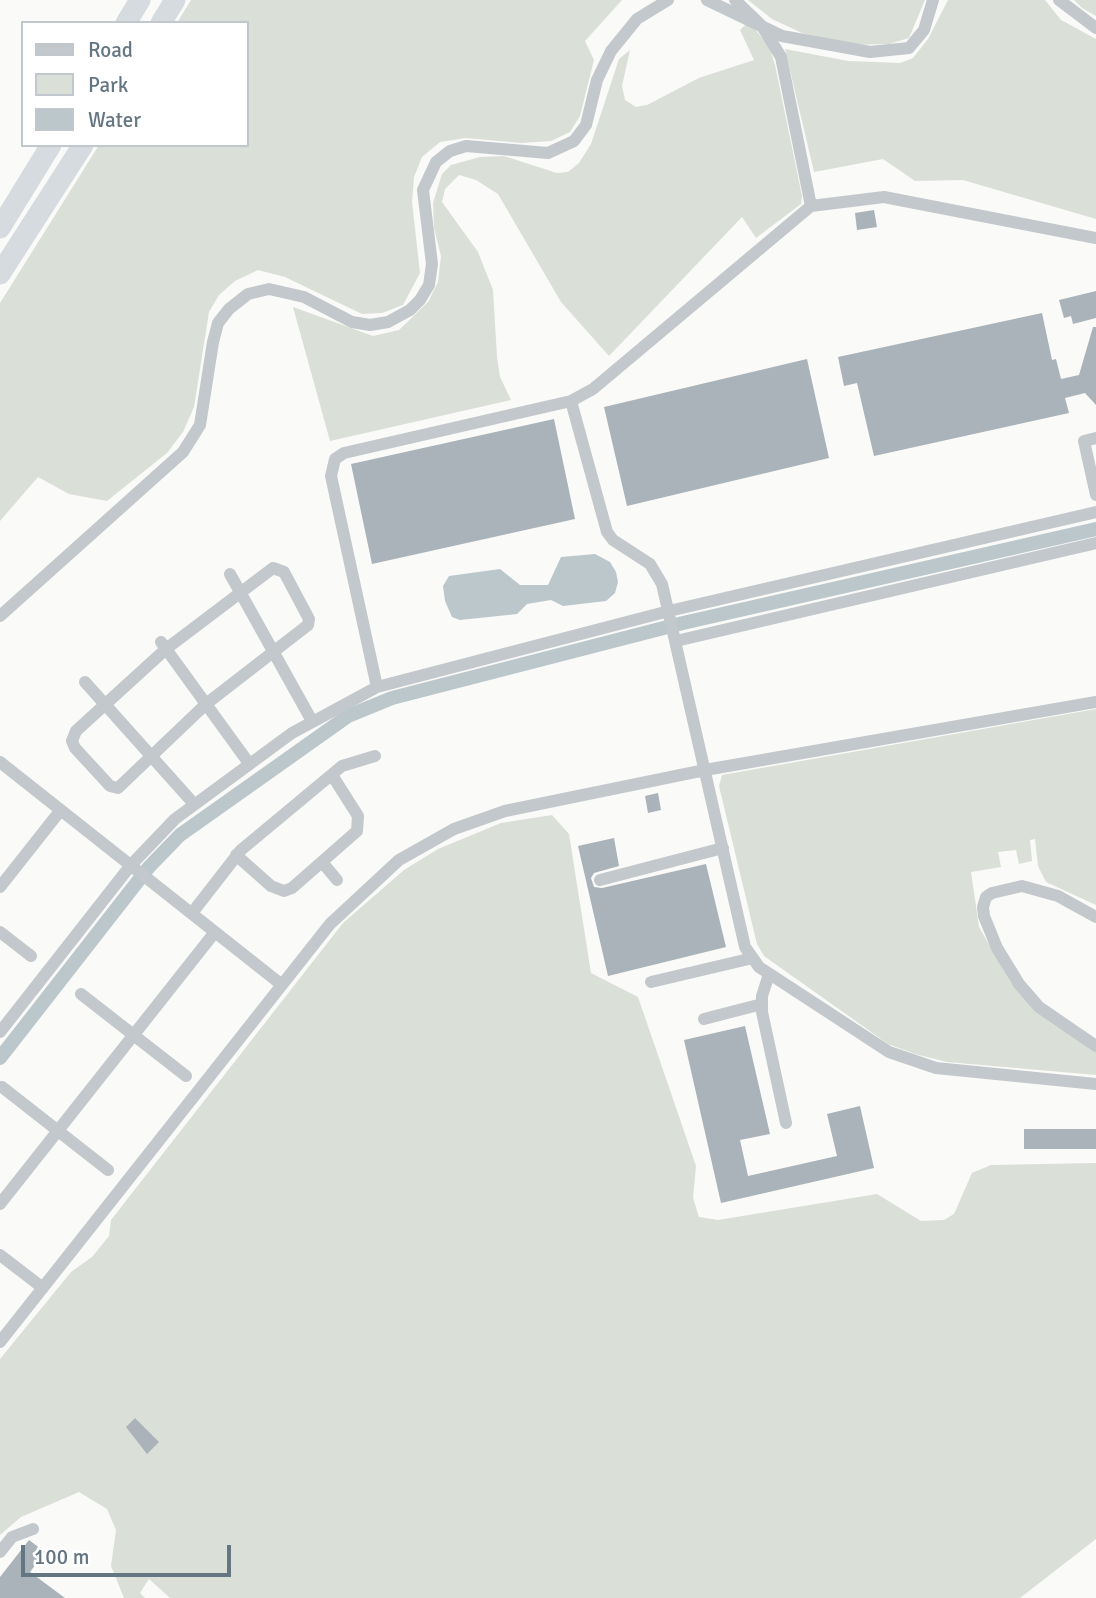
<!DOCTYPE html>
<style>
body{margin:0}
#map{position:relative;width:1096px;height:1598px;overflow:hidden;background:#fafaf8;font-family:Signika,sans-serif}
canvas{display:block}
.legend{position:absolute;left:21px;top:21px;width:228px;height:126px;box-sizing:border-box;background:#fff;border:2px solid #c1c8cd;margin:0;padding:9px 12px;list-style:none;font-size:21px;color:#657683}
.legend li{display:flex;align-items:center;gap:14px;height:35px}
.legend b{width:35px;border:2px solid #c1c8cd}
.scale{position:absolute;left:21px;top:1545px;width:210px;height:32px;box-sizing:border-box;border:4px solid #657683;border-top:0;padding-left:9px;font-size:21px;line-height:24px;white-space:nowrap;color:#657683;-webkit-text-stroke:5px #fff;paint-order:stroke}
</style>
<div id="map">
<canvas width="1096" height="1598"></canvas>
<ul class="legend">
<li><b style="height:9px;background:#c3c8cc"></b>Road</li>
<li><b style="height:19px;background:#dadfd7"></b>Park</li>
<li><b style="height:19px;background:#bbc7cb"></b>Water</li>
</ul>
<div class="scale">100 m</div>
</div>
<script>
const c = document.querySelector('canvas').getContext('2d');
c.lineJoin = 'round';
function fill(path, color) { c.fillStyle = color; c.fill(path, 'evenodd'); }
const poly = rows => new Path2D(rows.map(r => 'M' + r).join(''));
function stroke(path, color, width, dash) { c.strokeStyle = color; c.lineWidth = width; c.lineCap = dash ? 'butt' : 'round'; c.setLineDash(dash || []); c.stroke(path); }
fill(poly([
 [191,0,622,0,585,41,594,60,580,116,570,132,551,141,521,143,466,138,440,142,422,157,414,177,412,202,420,273,403,305,382,313,362,314,285,277,258,270,235,281,219,295,209,312,194,407,183,432,167,453,107,501,69,494,38,477,0,521,0,303,99,145,247,145,247,23,177,23],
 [748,0,925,0,909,38,889,44,850,45,802,33,772,19],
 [948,0,1045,0,1061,20,1096,39,1096,219,963,180,915,181,883,159,814,172,785,49,848,61,900,63,913,58,928,39],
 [1074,0,1096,0,1096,16,1082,8],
 [746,24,754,28,769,46,775,65,802,196,801,204,756,238,742,217,609,356,561,302,498,194,476,180,459,175,445,189,442,202,478,252,493,290,497,357,500,377,511,400,330,441,293,307,373,336,399,330,428,302,438,282,441,256,434,228,433,203,442,174,451,165,480,157,504,156,557,173,568,172,579,163,591,144,619,59,630,50,622,86,625,100,636,107,647,105,699,78,754,60,740,30],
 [1096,709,1096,905,1046,882,1038,866,1035,839,1030,840,1032,861,1019,864,1016,850,998,852,1001,867,971,872,979,927,1011,983,1036,1010,1096,1052,1096,1075,947,1062,915,1054,888,1044,764,956,757,944,719,786,722,775],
 [552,815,569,834,591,973,638,997,696,1166,693,1198,699,1217,718,1220,877,1194,921,1221,944,1220,954,1214,972,1173,991,1165,1096,1163,1096,1539,1020,1598,170,1598,149,1579,140,1593,145,1598,124,1598,111,1566,116,1530,107,1509,79,1492,21,1517,0,1535,0,1359,71,1272,92,1257,109,1236,111,1220,343,923,404,870,438,849,501,823]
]), '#dadfd7');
fill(poly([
 [595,554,610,562,616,572,618,582,615,593,606,601,563,606,551,600,527,604,517,614,460,620,452,617,445,601,443,586,449,576,500,569,520,585,548,585,561,557]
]), '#bbc7cb');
stroke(poly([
 [0,1058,149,867,180,835,348,716,392,698,683,623,1096,529]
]), '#bbc7cb', 14);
fill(poly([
 [874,210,877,227,857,230,855,213],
 [1096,291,1096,318,1073,324,1071,316,1064,318,1059,300],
 [1042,313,1052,360,1056,359,1061,379,1079,375,1093,327,1096,327,1096,405,1085,393,1065,398,1069,413,874,456,857,383,844,386,838,357],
 [807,359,829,458,627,506,604,407],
 [554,419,575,519,372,564,351,464],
 [658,793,661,810,648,813,645,796],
 [614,838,619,866,594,873,591,878,594,887,602,888,706,864,726,947,608,976,578,846],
 [745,1026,770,1134,740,1140,748,1176,837,1156,827,1114,860,1106,874,1168,721,1203,684,1040],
 [1024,1129,1096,1129,1096,1149,1024,1149],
 [135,1418,159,1442,147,1454,126,1427],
 [29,1540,45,1552,30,1572,65,1598,0,1598,0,1577]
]), '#aab3b9');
stroke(poly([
 [707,0,782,36,870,52,909,48,924,30,933,0],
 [735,0,762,26,781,57,811,206],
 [1059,0,1096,28],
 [571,401,607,532,613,540,650,564,662,584,745,947,759,967,889,1052,936,1068,1096,1084],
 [1096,438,1084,441,1096,495],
 [273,568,284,572,309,619,308,625,206,704,118,788,110,786,75,748,72,741,76,731,166,649,273,568],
 [230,574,312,721],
 [0,616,183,452,200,425,213,342,218,323,229,309,248,294,269,289,304,297,352,322,370,325,388,322,410,310,420,300,429,285,432,264,423,190,436,162,450,151,466,146,548,153,574,141,586,125,597,80,611,51,637,19,668,0],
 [676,641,1096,543],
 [161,642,248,762],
 [85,682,194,804],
 [377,687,331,476,335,459,344,453,571,401,593,389,811,206,884,197,1096,238],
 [0,762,282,985],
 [236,855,271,886,284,891,292,888,357,831,358,816,332,775],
 [322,862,337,880],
 [600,880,723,848],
 [0,887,60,811],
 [192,913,241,850,342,766,375,756],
 [1096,917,1058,896,1022,886,992,893,986,897,983,907,984,916,997,948,1019,984,1039,1007,1096,1046],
 [0,932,31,956],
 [769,974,762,996,762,1012,786,1123],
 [651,982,753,958],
 [81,994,186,1076],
 [704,1019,762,1004],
 [0,1032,131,865,175,819,292,733,377,687,669,611,1096,512],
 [2,1087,108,1170],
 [0,1204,215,932],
 [0,1255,43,1288],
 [0,1342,330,924,399,860,454,829,505,811,705,770,1096,702],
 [0,1552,12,1537,33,1529]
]), '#c3c8cc', 12);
stroke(poly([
 [126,23,140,0],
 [161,23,175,0],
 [0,228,51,145],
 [0,274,83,145]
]), '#d6dbdf', 21);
</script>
